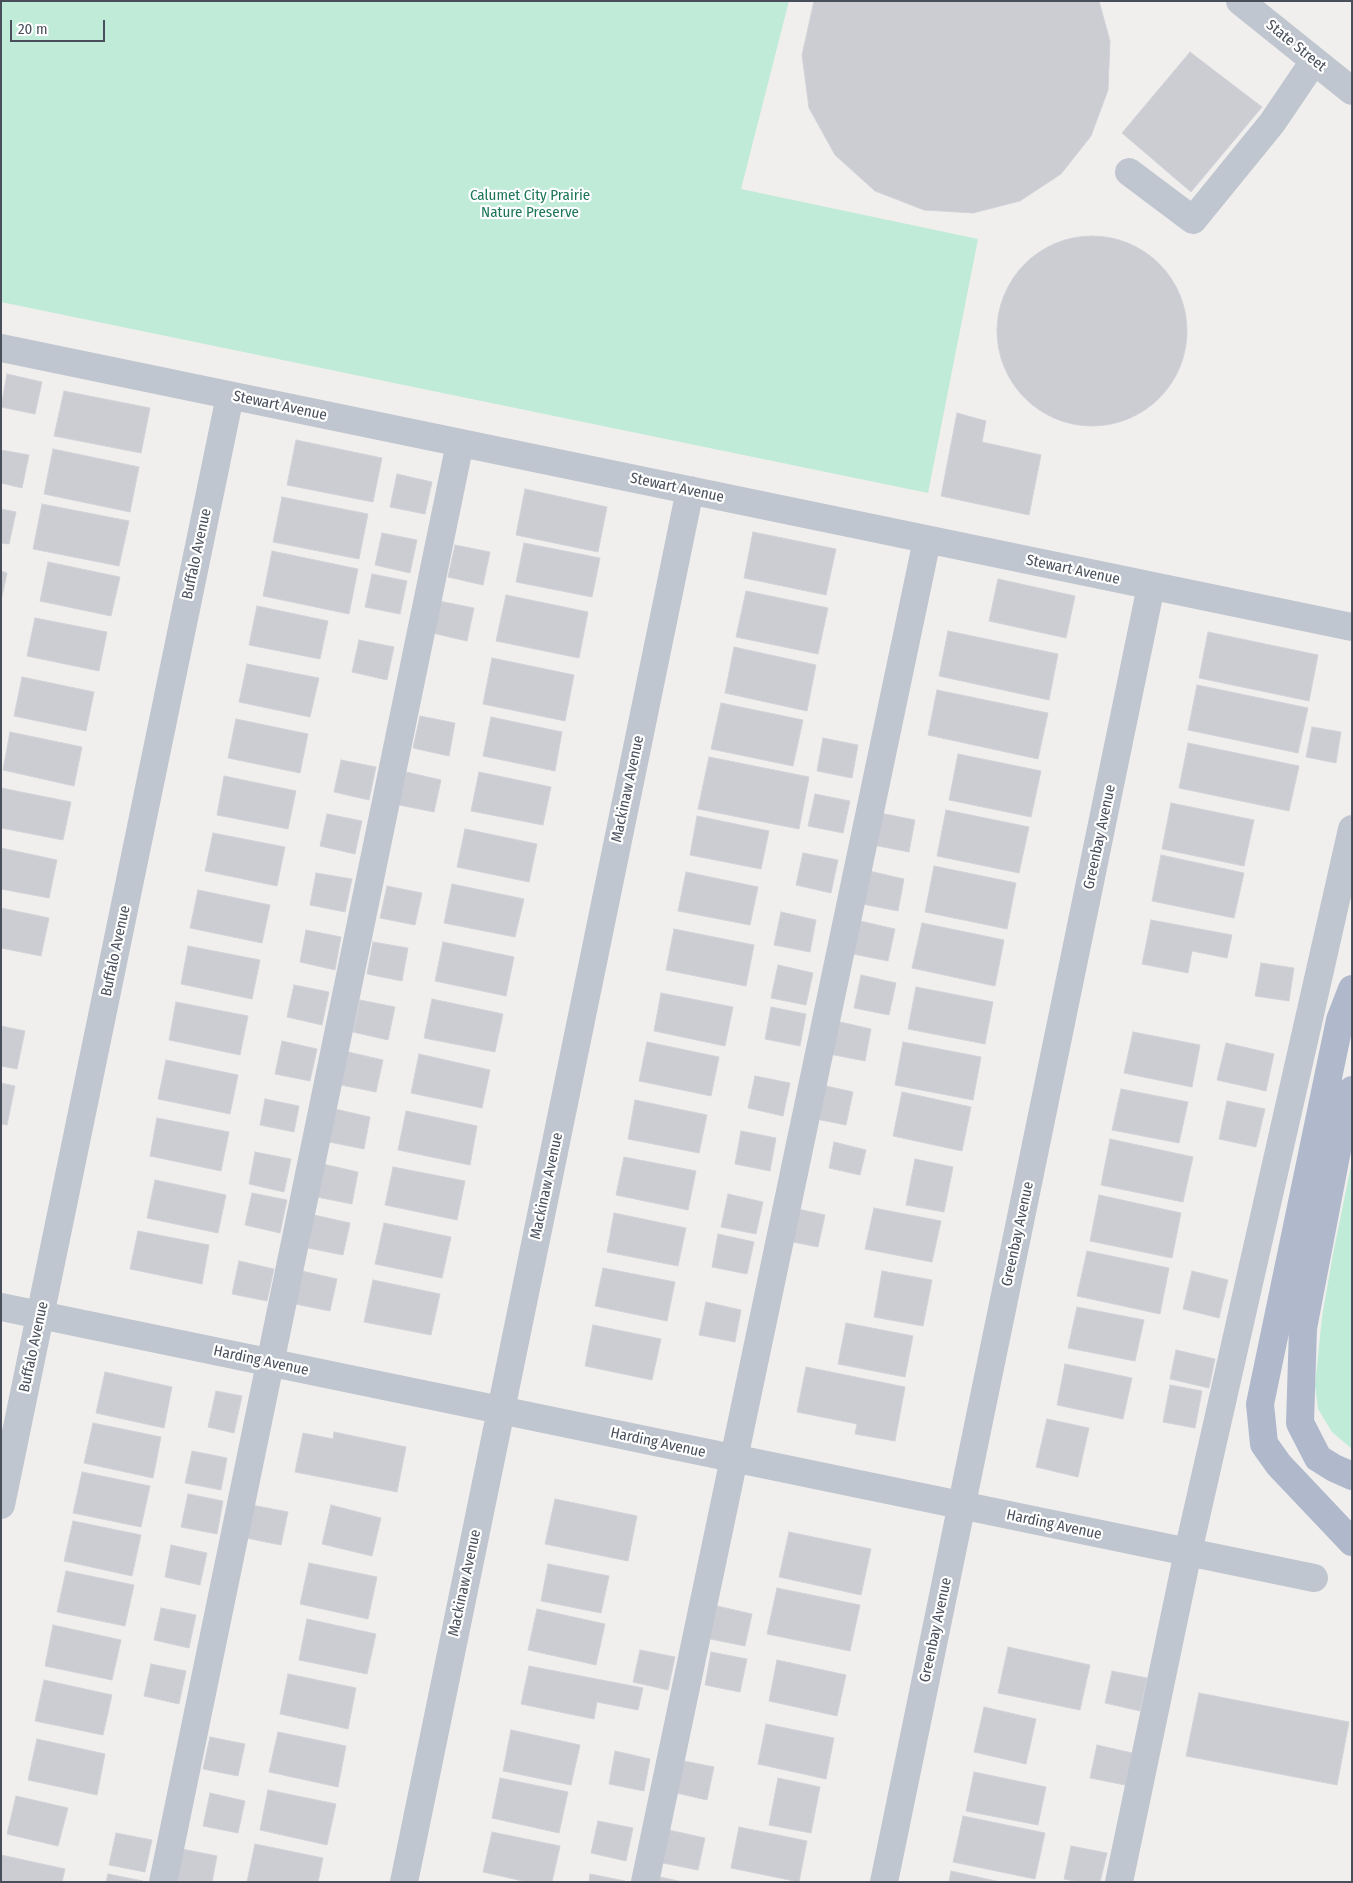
<!DOCTYPE html>
<style>
body{margin:0}
#map{position:relative;width:1353px;height:1883px;overflow:hidden;background:#f1efee;font-family:"Fira Sans Condensed",sans-serif}
canvas{display:block}
.frame{position:absolute;inset:0;border:2px solid #484e5a;pointer-events:none}
.scale{position:absolute;left:10px;top:20px;width:95px;height:22px;box-sizing:border-box;border:2px solid #484e5a;border-top:0;padding-left:6px;font-size:15px;line-height:18px;white-space:nowrap;color:#484e5a;-webkit-text-stroke:4px #fff;paint-order:stroke}
</style>
<div id="map">
<canvas width="1353" height="1883"></canvas>
<div class="frame"></div>
<div class="scale">20 m</div>
</div>
<script>
const c = document.querySelector('canvas').getContext('2d');
c.lineJoin = 'round';
function fill(path, color) { c.fillStyle = color; c.fill(path, 'evenodd'); }
const poly = rows => new Path2D(rows.map(r => 'M' + r).join(''));
function stroke(path, color, width, dash) { c.strokeStyle = color; c.lineWidth = width; c.lineCap = dash ? 'butt' : 'round'; c.setLineDash(dash || []); c.stroke(path); }
function label(font, color, halo, rows, align = 'center') {
  c.font = font + ' "Fira Sans Condensed",sans-serif'; c.lineWidth = 4.5; c.setLineDash([]); c.textBaseline = 'middle'; c.strokeStyle = halo; c.fillStyle = color; for (const [text, x, y, turn = 0] of rows) {
    c.save(); c.translate(x, y); c.rotate((+turn || 0) * Math.PI / 180); c.textAlign = isNaN(turn) ? turn : align; if (halo) c.strokeText(text, 0, 0); c.fillText(text, 0, 0); c.restore();
  }
}
fill(poly([
 [1,1,789,1,741,189,978,239,928,493,1,302],
 [1352,1161,1352,1449,1332,1432,1318,1409,1315,1385,1322,1317,1333,1254]
]), '#bfebd8');
const building = poly([
 [814,1,1099,1,1110,41,1108,90,1091,136,1061,174,1020,201,973,213,924,210,875,191,835,155,809,108,802,55,814,1],
 [1190,52,1262,107,1191,192,1122,133,1190,52],
 '997 331a95 95 0 1 1 190 0a95 95 0 1 1-190 0Z',
 [7,374,42,382,35,414,1,407,7,374],
 [64,391,150,408,141,453,54,436,64,391],
 [957,413,986,421,982,442,1041,455,1029,515,941,496,957,413],
 [296,440,382,458,373,502,287,485,296,440],
 [53,449,139,467,130,512,44,494,53,449],
 [1,450,29,455,22,488,1,483,1,450],
 [397,474,432,482,425,514,390,507,397,474],
 [525,489,607,507,598,552,516,535,525,489],
 [282,497,368,514,359,559,273,542,282,497],
 [42,504,129,521,119,566,33,549,42,504],
 [1,509,16,512,9,544,1,543,1,509],
 [753,532,836,549,826,595,744,578,753,532],
 [382,533,417,540,410,573,375,565,382,533],
 [524,543,600,558,592,597,516,582,524,543],
 [455,545,490,552,483,585,448,577,455,545],
 [272,551,358,569,349,614,263,596,272,551],
 [48,562,120,577,111,616,40,601,48,562],
 [1,571,7,573,1,601,1,571],
 [372,574,407,581,400,614,365,607,372,574],
 [998,579,1075,596,1066,638,989,621,998,579],
 [746,591,828,608,818,654,736,637,746,591],
 [506,595,588,612,579,658,496,641,506,595],
 [439,601,474,608,467,641,432,633,439,601],
 [257,606,328,621,320,659,249,645,257,606],
 [35,618,107,632,99,671,27,656,35,618],
 [948,631,1058,654,1049,700,939,676,948,631],
 [1208,632,1318,655,1309,701,1199,678,1208,632],
 [359,640,394,647,387,680,352,672,359,640],
 [734,647,816,665,807,711,725,693,734,647],
 [492,658,574,675,565,721,483,704,492,658],
 [247,664,319,678,310,717,239,702,247,664],
 [22,677,94,692,86,731,14,716,22,677],
 [1197,685,1308,708,1298,753,1188,730,1197,685],
 [937,690,1048,713,1038,759,928,735,937,690],
 [721,703,803,720,793,766,711,749,721,703],
 [420,716,455,723,449,756,413,748,420,716],
 [491,717,562,732,555,771,483,756,491,717],
 [236,719,308,734,300,773,228,758,236,719],
 [1312,727,1341,732,1336,763,1306,757,1312,727],
 [10,732,82,747,74,786,3,770,10,732],
 [823,738,858,745,852,778,817,771,823,738],
 [1188,743,1299,766,1289,811,1179,788,1188,743],
 [958,754,1041,771,1031,817,949,800,958,754],
 [709,757,809,777,799,829,698,809,709,757],
 [341,760,376,767,369,800,334,792,341,760],
 [406,772,441,780,434,812,399,805,406,772],
 [479,772,551,787,543,825,471,811,479,772],
 [224,776,296,791,288,829,217,815,224,776],
 [1,788,71,802,63,840,1,828,1,788],
 [815,794,850,801,843,833,808,826,815,794],
 [1171,803,1254,820,1244,866,1162,849,1171,803],
 [946,810,1029,827,1019,873,937,856,946,810],
 [880,813,915,820,909,852,873,845,880,813],
 [327,814,362,821,355,854,320,846,327,814],
 [697,816,769,831,761,869,690,855,697,816],
 [465,829,537,844,529,882,457,867,465,829],
 [213,833,285,847,277,886,205,871,213,833],
 [1,848,57,860,49,898,1,889,1,848],
 [803,853,838,860,831,893,796,885,803,853],
 [1161,855,1244,873,1234,918,1152,901,1161,855],
 [934,866,1016,883,1007,929,925,912,934,866],
 [869,871,904,879,898,911,862,904,869,871],
 [686,872,758,887,750,925,678,911,686,872],
 [316,873,352,879,345,912,310,905,316,873],
 [452,884,524,899,515,937,444,923,452,884],
 [387,886,422,893,415,925,380,918,387,886],
 [198,890,270,905,262,943,190,928,198,890],
 [1,908,49,918,41,956,1,948,1,908],
 [781,912,816,920,810,952,774,945,781,912],
 [1151,920,1232,935,1227,958,1192,951,1188,973,1142,964,1151,920],
 [860,921,895,929,888,961,853,954,860,921],
 [922,923,1004,940,995,986,912,968,922,923],
 [674,929,754,945,746,986,666,970,674,929],
 [306,930,341,937,335,970,300,962,306,930],
 [373,942,408,948,402,981,367,974,373,942],
 [443,942,514,957,506,996,435,981,443,942],
 [188,946,260,960,252,999,181,984,188,946],
 [1261,963,1294,968,1289,1001,1255,996,1261,963],
 [778,965,813,973,806,1005,771,998,778,965],
 [861,975,896,983,889,1015,854,1008,861,975],
 [294,985,329,992,322,1025,287,1017,294,985],
 [916,987,993,1002,985,1044,908,1029,916,987],
 [661,993,733,1007,725,1046,654,1031,661,993],
 [432,999,503,1014,495,1052,424,1038,432,999],
 [360,1000,395,1007,388,1040,353,1032,360,1000],
 [176,1002,248,1016,240,1055,169,1040,176,1002],
 [771,1007,806,1014,800,1046,765,1039,771,1007],
 [836,1021,871,1029,865,1061,829,1054,836,1021],
 [1,1026,25,1031,17,1069,1,1066,1,1026],
 [1133,1032,1200,1045,1192,1087,1124,1073,1133,1032],
 [282,1041,317,1049,310,1081,275,1074,282,1041],
 [647,1042,719,1057,711,1096,639,1081,647,1042],
 [903,1042,981,1057,973,1100,895,1085,903,1042],
 [1226,1043,1274,1054,1266,1091,1217,1080,1226,1043],
 [348,1052,383,1060,376,1092,341,1085,348,1052],
 [419,1054,490,1070,482,1108,411,1093,419,1054],
 [166,1060,238,1075,230,1114,158,1099,166,1060],
 [755,1076,790,1083,783,1116,748,1108,755,1076],
 [1,1083,15,1086,7,1125,1,1124,1,1083],
 [822,1085,853,1092,846,1125,816,1119,822,1085],
 [1121,1089,1188,1102,1179,1143,1112,1130,1121,1089],
 [902,1092,971,1107,962,1151,893,1136,902,1092],
 [265,1099,299,1106,294,1132,260,1125,265,1099],
 [635,1100,707,1115,699,1153,628,1139,635,1100],
 [1227,1101,1265,1109,1256,1147,1219,1139,1227,1101],
 [335,1109,370,1117,364,1149,329,1142,335,1109],
 [406,1111,477,1126,470,1165,398,1150,406,1111],
 [157,1118,229,1132,221,1171,150,1156,157,1118],
 [741,1131,776,1138,770,1171,735,1164,741,1131],
 [1110,1139,1193,1157,1183,1202,1101,1185,1110,1139],
 [834,1142,866,1150,860,1175,829,1168,834,1142],
 [255,1152,291,1159,284,1192,249,1184,255,1152],
 [624,1157,696,1171,688,1210,616,1195,624,1157],
 [915,1159,953,1167,944,1212,906,1205,915,1159],
 [323,1164,358,1172,352,1204,317,1197,323,1164],
 [393,1167,465,1181,457,1220,385,1205,393,1167],
 [155,1180,226,1195,218,1233,147,1218,155,1180],
 [252,1193,287,1200,280,1233,245,1225,252,1193],
 [728,1194,763,1202,756,1234,721,1227,728,1194],
 [1099,1195,1181,1213,1172,1258,1090,1241,1099,1195],
 [789,1207,825,1215,818,1247,783,1240,789,1207],
 [874,1208,941,1221,932,1262,865,1249,874,1208],
 [614,1213,686,1228,678,1266,607,1252,614,1213],
 [314,1215,350,1223,343,1255,308,1248,314,1215],
 [384,1223,451,1237,442,1278,375,1264,384,1223],
 [138,1231,209,1245,202,1284,130,1269,138,1231],
 [718,1234,754,1242,747,1274,712,1267,718,1234],
 [1087,1251,1169,1268,1160,1314,1077,1296,1087,1251],
 [239,1261,274,1269,267,1301,232,1294,239,1261],
 [603,1268,675,1282,667,1321,595,1306,603,1268],
 [302,1271,337,1279,330,1311,295,1304,302,1271],
 [882,1271,932,1280,923,1326,874,1317,882,1271],
 [1192,1271,1228,1280,1219,1318,1183,1309,1192,1271],
 [373,1280,440,1294,431,1335,364,1322,373,1280],
 [706,1302,741,1310,735,1342,699,1335,706,1302],
 [1077,1307,1144,1320,1135,1361,1068,1348,1077,1307],
 [846,1323,913,1336,905,1377,838,1364,846,1323],
 [593,1325,661,1339,652,1380,585,1366,593,1325],
 [1176,1350,1215,1359,1209,1388,1170,1379,1176,1350],
 [1065,1364,1132,1378,1123,1419,1057,1405,1065,1364],
 [806,1367,905,1387,895,1441,855,1434,857,1424,797,1412,806,1367],
 [105,1372,172,1387,164,1428,96,1413,105,1372],
 [1170,1385,1202,1391,1195,1428,1163,1422,1170,1385],
 [216,1391,242,1396,234,1433,208,1427,216,1391],
 [1047,1419,1089,1428,1078,1477,1036,1467,1047,1419],
 [93,1423,161,1437,153,1478,84,1463,93,1423],
 [334,1432,406,1447,397,1492,295,1472,303,1433,333,1439,334,1432],
 [192,1451,227,1458,221,1490,185,1483,192,1451],
 [82,1472,150,1486,141,1527,73,1513,82,1472],
 [188,1494,223,1501,217,1534,181,1527,188,1494],
 [555,1499,637,1516,628,1561,545,1544,555,1499],
 [252,1505,288,1512,281,1545,246,1538,252,1505],
 [331,1505,381,1518,372,1556,322,1544,331,1505],
 [73,1521,141,1535,132,1576,64,1561,73,1521],
 [789,1532,871,1549,861,1595,779,1577,789,1532],
 [171,1545,207,1553,200,1585,165,1577,171,1545],
 [309,1563,377,1577,368,1619,300,1604,309,1563],
 [548,1564,609,1576,601,1613,541,1601,548,1564],
 [66,1571,134,1585,125,1626,57,1612,66,1571],
 [777,1588,860,1605,850,1651,767,1634,777,1588],
 [717,1606,752,1614,745,1646,710,1639,717,1606],
 [161,1608,196,1615,189,1648,154,1640,161,1608],
 [537,1609,605,1624,596,1665,528,1650,537,1609],
 [307,1619,376,1634,367,1674,299,1660,307,1619],
 [53,1625,121,1640,112,1680,45,1666,53,1625],
 [1008,1647,1090,1665,1080,1710,998,1693,1008,1647],
 [640,1650,675,1657,668,1690,633,1682,640,1650],
 [711,1652,747,1659,740,1692,705,1685,711,1652],
 [777,1660,846,1675,837,1716,769,1701,777,1660],
 [151,1664,186,1671,179,1704,144,1696,151,1664],
 [529,1666,643,1688,638,1710,597,1702,594,1719,521,1704,529,1666],
 [1112,1671,1147,1678,1140,1711,1105,1703,1112,1671],
 [288,1674,356,1688,348,1729,280,1714,288,1674],
 [44,1680,112,1695,103,1735,35,1721,44,1680],
 [1199,1693,1349,1722,1337,1785,1186,1756,1199,1693],
 [984,1707,1036,1719,1026,1764,974,1752,984,1707],
 [766,1724,834,1738,826,1779,758,1764,766,1724],
 [511,1730,580,1745,571,1785,503,1771,511,1730],
 [278,1732,346,1746,338,1787,269,1772,278,1732],
 [210,1737,245,1744,238,1776,203,1769,210,1737],
 [37,1739,105,1754,97,1795,28,1780,37,1739],
 [1097,1745,1132,1753,1125,1785,1090,1778,1097,1745],
 [615,1751,650,1759,644,1791,609,1784,615,1751],
 [679,1760,714,1767,707,1800,672,1792,679,1760],
 [974,1772,1046,1787,1038,1825,966,1811,974,1772],
 [500,1778,568,1792,559,1833,492,1818,500,1778],
 [778,1778,820,1787,811,1833,769,1825,778,1778],
 [268,1790,336,1804,327,1845,260,1830,268,1790],
 [210,1793,245,1801,238,1833,203,1826,210,1793],
 [16,1796,68,1808,58,1846,7,1834,16,1796],
 [963,1816,1045,1833,1035,1879,953,1862,963,1816],
 [598,1821,633,1828,626,1861,591,1853,598,1821],
 [739,1827,807,1841,799,1882,731,1868,739,1827],
 [669,1830,705,1838,698,1870,663,1863,669,1830],
 [492,1832,560,1846,552,1882,527,1882,483,1872,492,1832],
 [116,1833,152,1840,145,1872,109,1865,116,1833],
 [255,1844,323,1858,318,1882,247,1882,255,1844],
 [1071,1846,1107,1853,1100,1882,1079,1882,1064,1879,1071,1846],
 [182,1849,217,1856,212,1882,175,1881,182,1849],
 [1,1855,65,1869,62,1882,1,1882,1,1855],
 [951,1871,1000,1882,949,1882,951,1871],
 [108,1874,143,1881,143,1882,106,1882,108,1874],
 [590,1874,625,1881,625,1882,589,1882,590,1874],
 [660,1877,683,1882,659,1882,660,1877]
]);
fill(building, '#ccccd3');
stroke(building, '#d2d3d9', 1);
stroke(poly([
 [1240,1,1352,91],
 [1129,172,1193,220,1272,123,1314,61],
 [1,348,1352,627],
 [1,1307,1314,1578],
 [1,1505,230,396],
 [163,1882,460,443],
 [404,1882,690,490],
 [645,1882,927,540],
 [884,1882,1151,586],
 [1119,1882,1188,1552,1352,829]
]), '#c0c6cf', 28);
stroke(poly([
 [1352,989,1340,1020,1260,1404,1264,1444,1279,1465,1352,1542],
 [1352,1090,1338,1145,1303,1328,1300,1423,1318,1458,1334,1468,1352,1476]
]), '#b0b9cb', 28);
label('15px', '#484e5a', '#fff', [
 ["State Street",1296,46,39],
 ["Stewart Avenue",280,406,12],
 ["Stewart Avenue",677,488,12],
 ["Buffalo Avenue",197,554,-78],
 ["Stewart Avenue",1073,570,12],
 ["Mackinaw Avenue",628,789,-78],
 ["Greenbay Avenue",1100,837,-78],
 ["Buffalo Avenue",116,951,-78],
 ["Mackinaw Avenue",547,1186,-78],
 ["Greenbay Avenue",1018,1234,-78],
 ["Buffalo Avenue",34,1347,-78],
 ["Harding Avenue",261,1361,12],
 ["Harding Avenue",658,1443,12],
 ["Harding Avenue",1054,1525,12],
 ["Mackinaw Avenue",465,1583,-78],
 ["Greenbay Avenue",936,1630,-78]
]);
label('15px', '#1d7659', '#fff', [
 ["Calumet City Prairie",530,196],
 ["Nature Preserve",530,213]
]);
</script>
